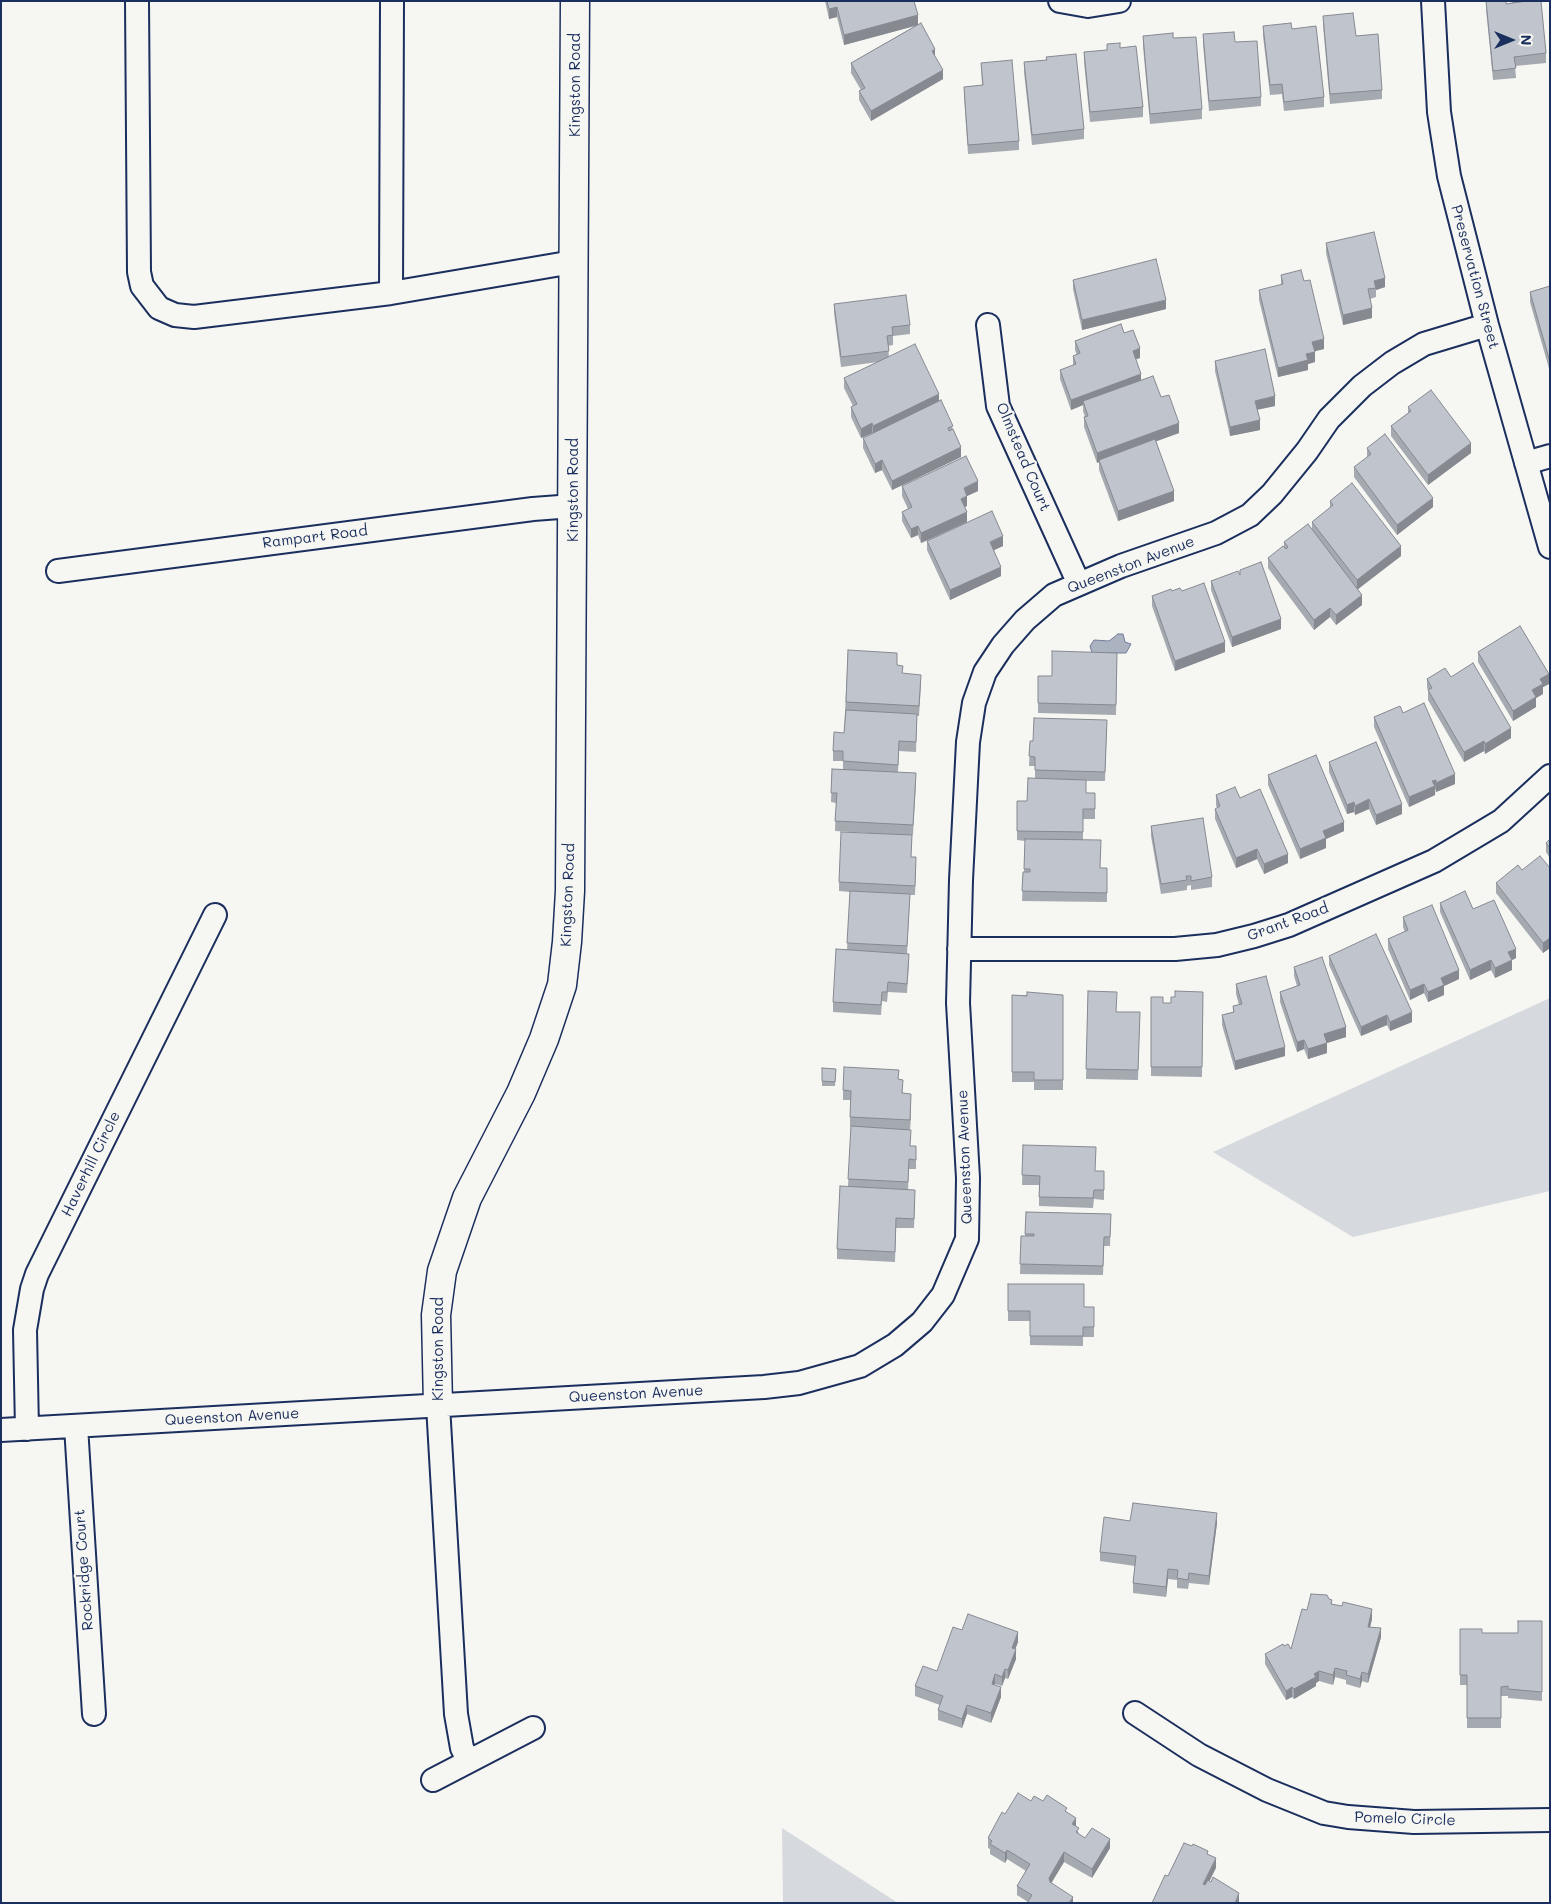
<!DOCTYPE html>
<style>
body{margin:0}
#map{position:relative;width:1551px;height:1904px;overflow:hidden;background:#f6f6f2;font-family:Mali,sans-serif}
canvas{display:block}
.frame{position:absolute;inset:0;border:2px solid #1b2f5e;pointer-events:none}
.north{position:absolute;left:1486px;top:15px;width:50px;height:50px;-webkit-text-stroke:4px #f6f6f2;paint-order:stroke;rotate:90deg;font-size:14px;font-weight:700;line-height:20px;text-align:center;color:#1b2f5e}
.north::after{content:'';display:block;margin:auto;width:18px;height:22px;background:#1b2f5e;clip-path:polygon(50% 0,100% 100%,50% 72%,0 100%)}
</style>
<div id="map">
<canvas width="1551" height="1904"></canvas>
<div class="frame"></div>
<div class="north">N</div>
</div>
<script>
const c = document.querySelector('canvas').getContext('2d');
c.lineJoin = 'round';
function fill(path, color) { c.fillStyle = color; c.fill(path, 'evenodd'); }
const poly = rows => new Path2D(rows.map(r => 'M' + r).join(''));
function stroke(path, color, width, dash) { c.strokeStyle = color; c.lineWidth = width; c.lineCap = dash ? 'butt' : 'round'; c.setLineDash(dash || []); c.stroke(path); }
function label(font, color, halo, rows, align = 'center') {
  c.font = font + ' Mali,sans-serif'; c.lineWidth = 4.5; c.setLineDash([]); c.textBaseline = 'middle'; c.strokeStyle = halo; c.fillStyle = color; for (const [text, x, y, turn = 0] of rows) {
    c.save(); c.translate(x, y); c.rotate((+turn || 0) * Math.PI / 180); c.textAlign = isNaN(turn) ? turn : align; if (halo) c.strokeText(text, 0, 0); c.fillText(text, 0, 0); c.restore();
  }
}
fill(poly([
 [1550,998,1550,1191,1353,1237,1213,1152],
 [782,1828,898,1903,783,1903]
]), '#d6d9dd');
const water = poly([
 [1118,634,1123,634,1125,642,1131,644,1126,653,1092,653,1090,646,1094,640,1109,641,1118,634]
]);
fill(water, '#abb2c0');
stroke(water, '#717e99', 1);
const minor = poly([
 [137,1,139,272,142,286,159,308,175,315,194,317,391,293,573,262],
 [1060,1,1088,6,1119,1],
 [1433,1,1439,112,1449,176,1487,325,1550,547],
 [391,293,392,1],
 [988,325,998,406,1079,584],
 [1526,463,1550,456],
 [58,571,533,509,573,506],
 [959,949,1175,949,1217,945,1254,936,1289,925,1434,861,1501,821,1550,776],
 [438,1405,456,1714,462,1748,468,1760],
 [76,1426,94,1714],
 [27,1429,25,1330,32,1289,37,1274,215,915],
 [1,1430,764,1387,799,1383,860,1366,895,1345,922,1322,943,1295,967,1239,968,1178,958,1003,961,880,968,742,974,703,985,672,1003,645,1025,620,1054,595,1121,566,1216,533,1250,515,1272,494,1307,451,1329,419,1362,386,1392,363,1424,344,1487,325],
 [1135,1713,1199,1755,1267,1790,1324,1813,1348,1817,1414,1822,1550,1820],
 [433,1780,533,1728]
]);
const tertiary = poly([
 [438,1405,436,1315,442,1271,467,1198,521,1093,544,1039,562,985,567,942,570,891,575,1]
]);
stroke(minor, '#1b2f5e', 26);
stroke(tertiary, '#1b2f5e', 31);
stroke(minor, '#f6f6f2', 22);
stroke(tertiary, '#f6f6f2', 28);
fill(poly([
 [825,1,914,1,918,24,935,57,943,79,871,121,859,100,859,91,861,90,851,73,851,63,915,26,844,45,837,17,829,19],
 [1486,1,1506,4,1512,3,1511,1,1541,1,1546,53,1546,63,1515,66,1516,78,1493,80,1486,9],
 [1323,16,1356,36,1382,90,1382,99,1330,104,1323,25],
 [1263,26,1292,29,1324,97,1324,107,1284,111,1282,94,1270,95,1263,36],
 [1203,34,1261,97,1261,106,1209,111,1203,44],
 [1143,36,1202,109,1202,119,1150,124,1143,46],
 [1107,44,1120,48,1143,107,1143,117,1090,122,1084,62,1084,52,1107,50],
 [1046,57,1084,129,1084,139,1032,145,1024,72,1024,62,1046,60],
 [981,63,1019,141,1019,150,968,154,964,96,964,87,982,85],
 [1326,243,1385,287,1376,290,1376,297,1370,299,1372,318,1343,325,1326,253],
 [1281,275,1304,281,1324,349,1314,351,1315,362,1308,364,1308,370,1278,377,1259,300,1259,290,1281,285],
 [1549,278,1550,278,1550,372,1530,302,1530,292,1549,287],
 [1073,280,1166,309,1082,330,1073,289],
 [834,304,910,325,910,334,893,336,893,345,888,346,889,357,939,401,953,429,961,457,892,490,882,470,875,473,863,448,863,438,872,433,861,438,851,417,851,407,853,406,844,388,844,378,878,362,841,367,834,313],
 [1124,333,1140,358,1136,359,1141,380,1161,397,1179,433,1156,441,1174,501,1118,521,1099,470,1099,462,1097,463,1084,427,1084,417,1085,417,1083,411,1083,405,1071,410,1060,379,1060,370,1073,365,1073,356,1077,355,1075,350,1075,341],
 [1215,361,1275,406,1257,410,1260,430,1230,436,1215,371],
 [1408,407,1471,453,1428,485,1391,436,1391,426,1408,413],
 [1367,448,1433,507,1397,535,1354,477,1354,467,1367,458],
 [902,486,978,491,967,496,967,506,964,507,967,522,921,543,918,535,911,538,902,521,902,512,908,509,902,496],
 [1330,501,1401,556,1357,589,1362,605,1336,625,1330,617,1314,630,1268,568,1268,558,1284,547,1284,542,1312,530,1312,522,1330,508],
 [927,541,1003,546,994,550,1001,576,950,600,927,550],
 [1240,575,1281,629,1232,647,1211,590,1211,581],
 [1172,591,1182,591,1225,652,1175,671,1152,606,1152,596],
 [848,650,897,665,903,674,921,684,919,716,917,716,916,752,899,751,898,772,916,783,913,835,912,835,911,857,916,867,915,895,910,895,907,954,909,963,907,993,888,992,887,1002,882,1001,881,1015,833,1012,833,1002,847,950,850,892,839,891,839,882,869,833,835,831,836,803,831,802,832,769,843,769,843,761,833,761,833,751,844,733],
 [1478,652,1549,684,1543,687,1543,694,1536,698,1536,707,1513,721,1478,662],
 [1117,653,1116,715,1038,713,1038,676,1052,676],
 [1451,677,1511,738,1485,754,1484,751,1464,762,1428,700,1428,690,1427,688,1427,679],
 [1403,713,1455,784,1436,792,1436,789,1435,790,1435,795,1409,807,1374,727,1374,717],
 [1107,720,1105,781,1086,781,1086,793,1095,793,1095,819,1083,819,1083,840,1101,868,1107,868,1107,902,1022,901,1023,872,1024,872,1025,841,1017,840,1017,801,1027,801,1035,779,1035,766,1029,766,1030,741,1033,741],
 [1329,762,1402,814,1376,825,1369,809,1355,815,1354,812,1347,814,1329,772],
 [1268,775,1344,831,1326,839,1326,848,1300,859,1268,785],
 [1216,795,1240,798,1288,863,1264,874,1257,859,1236,868,1215,819,1215,809,1217,808,1216,805],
 [1151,826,1212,877,1212,887,1191,890,1191,885,1187,886,1187,890,1161,894,1151,836],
 [1550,839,1550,858,1546,852,1546,843],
 [1550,868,1550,948,1543,953,1496,893,1496,883,1522,870],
 [1440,903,1473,909,1516,958,1512,960,1512,970,1495,978,1491,970,1470,980,1440,912],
 [1403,917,1459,979,1444,986,1444,995,1428,1002,1424,993,1410,1000,1388,949,1388,939,1405,932,1403,927],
 [1329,956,1412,1022,1390,1031,1387,1025,1361,1036,1329,965],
 [1294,967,1346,1037,1327,1043,1327,1053,1308,1059,1304,1049,1297,1052,1280,1002,1280,992,1297,986,1294,976],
 [1236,984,1285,1056,1235,1070,1222,1025,1222,1015,1233,1012,1233,1006,1239,1005,1236,994],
 [1088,991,1116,1012,1140,1012,1138,1080,1086,1079],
 [1203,992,1202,1077,1151,1076,1151,997,1163,1003,1171,1003,1175,997],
 [1012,995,1063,995,1063,1090,1034,1090,1034,1082,1012,1082],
 [822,1068,836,1069,835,1086,822,1086],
 [899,1079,903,1093,911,1103,910,1130,910,1146,916,1146,916,1169,909,1169,908,1190,915,1200,914,1228,896,1228,895,1262,837,1259,837,1249,848,1187,851,1126,850,1126,850,1117,851,1100,843,1100,843,1090],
 [1023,1145,1095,1171,1104,1171,1104,1200,1094,1199,1093,1208,1039,1206,1039,1185,1022,1185],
 [1026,1212,1111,1214,1110,1246,1104,1246,1103,1275,1020,1274,1021,1236,1025,1236],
 [1008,1284,1084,1307,1094,1307,1094,1337,1083,1337,1083,1346,1030,1345,1030,1321,1008,1321],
 [1130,1521,1217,1523,1209,1585,1189,1583,1188,1589,1177,1588,1177,1580,1168,1579,1166,1597,1133,1593,1133,1583,1135,1566,1100,1561,1100,1552],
 [1329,1599,1332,1604,1372,1619,1370,1627,1381,1637,1368,1683,1362,1681,1360,1688,1346,1684,1346,1680,1335,1677,1333,1685,1319,1681,1316,1683,1316,1686,1294,1699,1292,1697,1286,1700,1265,1664,1265,1654,1284,1646,1291,1649,1307,1610],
 [1542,1621,1542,1701,1508,1698,1508,1696,1501,1696,1501,1728,1467,1728,1467,1685,1460,1685,1460,1629,1482,1633,1518,1633],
 [962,1630,1018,1642,1015,1649,1016,1659,1008,1679,1005,1678,1002,1686,995,1684,995,1685,1001,1697,991,1723,967,1714,962,1728,938,1720,938,1710,940,1705,915,1696,915,1686,937,1671],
 [1031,1801,1043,1801,1067,1812,1076,1826,1079,1834,1085,1838,1110,1848,1092,1878,1064,1862,1051,1883,1073,1903,1028,1902,1017,1895,1017,1886,1026,1871,1007,1859,1005,1863,990,1854,990,1849,988,1848,988,1838,1005,1814]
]), '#a5a9b0');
fill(poly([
 [837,7,837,17,829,19,829,9],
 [918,15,918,25,844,45,844,35],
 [935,49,935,58,932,51],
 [943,70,943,79,871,121,871,111],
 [1385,278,1385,287,1376,290,1374,281],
 [1166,300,1166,309,1082,330,1082,320],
 [1372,308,1372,318,1343,325,1343,315],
 [1324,339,1324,349,1312,352,1312,342],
 [1140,348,1140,358,1133,360,1133,351],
 [1315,352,1315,362,1308,364,1308,370,1278,377,1278,368,1306,354],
 [1141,374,1141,384,1083,401,1083,405,1071,410,1071,400],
 [939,394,939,404,873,436,873,426],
 [1275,396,1275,406,1255,410,1255,401],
 [1260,420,1260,430,1230,436,1230,427],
 [872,423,872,433,861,438,861,429],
 [1179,423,1179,433,1100,462,1099,460,1099,462,1097,463,1097,453],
 [1471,443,1471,453,1428,485,1428,475],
 [961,447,961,457,892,490,892,481],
 [882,460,882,470,875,473,875,464],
 [978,481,978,491,967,496,967,506,961,509,961,499,964,488],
 [1174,491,1174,501,1118,521,1118,511],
 [1433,498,1433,507,1397,535,1397,525],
 [967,512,967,522,921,543,921,533],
 [918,526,918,535,911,538,911,529],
 [1003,536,1003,546,990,552,990,542],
 [1401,546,1401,556,1357,590,1357,580],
 [1001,567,1001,576,950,600,950,590],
 [1362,595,1362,605,1336,625,1336,615],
 [1330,608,1330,617,1314,630,1314,620],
 [1281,619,1281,629,1232,647,1232,637],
 [1225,642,1225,652,1175,671,1175,661],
 [1549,674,1549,684,1543,687,1543,694,1536,698,1536,707,1513,721,1513,711,1532,690,1540,679],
 [1511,728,1511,738,1485,754,1485,744],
 [1484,741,1484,751,1464,762,1464,752],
 [1455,774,1455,784,1436,792,1436,783],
 [1436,780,1435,795,1409,807,1409,797],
 [1369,799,1369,809,1355,815,1355,806],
 [1354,802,1354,812,1347,814,1347,805],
 [1402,804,1402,814,1376,825,1376,815],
 [1344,822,1344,831,1326,839,1326,848,1300,859,1300,849,1323,831],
 [1257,849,1257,859,1236,868,1236,858],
 [1288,854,1288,863,1264,874,1264,864],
 [1550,938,1550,948,1543,953,1543,943],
 [1516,949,1516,958,1512,960,1512,970,1495,978,1495,968,1508,952],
 [1491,960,1491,970,1470,980,1470,970],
 [1459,970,1459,979,1444,986,1444,995,1428,1002,1428,992,1441,978],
 [1424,984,1424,993,1410,1000,1410,990],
 [1412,1012,1412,1022,1390,1031,1390,1022],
 [1387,1015,1387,1025,1361,1036,1361,1027],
 [1346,1027,1346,1037,1324,1044,1324,1034],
 [1304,1040,1304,1049,1297,1052,1297,1042],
 [1327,1043,1327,1053,1308,1059,1308,1049],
 [1285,1047,1285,1056,1235,1070,1235,1061],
 [911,1094,911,1103,910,1130,910,1120],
 [1217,1513,1217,1523,1209,1585,1209,1576],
 [1168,1569,1168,1579,1166,1597,1166,1587],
 [1372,1609,1372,1619,1368,1636,1368,1627],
 [1381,1628,1381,1637,1368,1683,1368,1674],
 [1018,1632,1018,1642,1012,1658,1012,1648],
 [1016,1649,1016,1659,1008,1679,1008,1670],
 [1335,1668,1335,1677,1333,1685,1333,1675],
 [1005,1669,1005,1678,1002,1686,1002,1677],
 [1319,1671,1319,1681,1316,1683,1316,1686,1294,1699,1294,1689],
 [1362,1672,1362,1681,1360,1688,1360,1679],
 [995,1674,995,1684,992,1693,992,1684],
 [1001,1687,1001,1697,991,1723,991,1713],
 [1292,1687,1292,1697,1286,1700,1286,1691],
 [967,1705,967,1714,962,1728,962,1719],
 [1076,1818,1076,1827,1072,1824],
 [1110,1839,1110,1848,1092,1878,1092,1869],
 [1007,1850,1007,1859,1005,1863,1005,1853],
 [1064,1852,1064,1862,1049,1887,1049,1878],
 [1216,1858,1216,1868,1203,1894,1203,1884],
 [1239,1893,1239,1903,1235,1903],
 [1073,1897,1073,1903,1069,1903]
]), '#868990');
const building = poly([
 [827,1,914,1,918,15,844,35,837,7,829,9,827,1],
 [1486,1,1506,1,1506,4,1527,1,1541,1,1546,53,1514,57,1516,68,1493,71,1486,1],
 [1353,13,1356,36,1378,34,1382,90,1330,94,1323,16,1353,13],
 [921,23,935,49,932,51,943,70,871,111,859,91,865,88,851,63,921,23],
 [1291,23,1292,29,1316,26,1324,97,1284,102,1282,84,1270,85,1263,26,1291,23],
 [1234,32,1235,42,1257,41,1261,97,1209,101,1203,34,1234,32],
 [1173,33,1173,38,1196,37,1202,109,1150,114,1143,36,1173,33],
 [1120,43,1120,48,1136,46,1143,107,1090,112,1084,52,1107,50,1107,44,1120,43],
 [1076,54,1084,129,1032,135,1024,62,1047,60,1046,57,1076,54],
 [1012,60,1019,141,968,145,964,87,983,85,981,63,1012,60],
 [1374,232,1385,278,1374,281,1376,288,1368,289,1372,308,1343,315,1326,243,1374,232],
 [1156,259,1166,300,1082,320,1073,280,1156,259],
 [1301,270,1304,281,1310,280,1324,339,1312,342,1315,352,1306,354,1308,360,1278,368,1259,290,1283,284,1281,275,1301,270],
 [1550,286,1550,362,1530,292,1550,286],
 [906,295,910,325,892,327,893,335,887,336,889,351,841,357,834,304,906,295],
 [1121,324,1124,333,1133,330,1140,348,1133,351,1141,374,1071,400,1060,370,1076,364,1073,356,1080,353,1075,341,1121,324],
 [915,344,939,394,873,426,872,423,861,429,851,407,857,404,844,378,915,344],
 [1265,349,1275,396,1255,401,1260,420,1230,427,1215,361,1265,349],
 [1153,376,1161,397,1169,395,1179,423,1097,453,1084,417,1088,416,1083,401,1153,376],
 [1431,390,1471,443,1428,475,1391,426,1411,411,1408,407,1431,390],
 [941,400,953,426,948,428,949,431,953,429,961,447,892,481,882,460,875,464,863,438,941,400],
 [1385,434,1433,498,1397,525,1354,467,1371,454,1367,448,1385,434],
 [1155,439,1174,491,1118,511,1099,460,1155,439],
 [966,456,978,481,964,488,967,496,961,499,967,512,921,533,918,526,911,529,902,512,912,507,902,486,966,456],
 [1352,483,1401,546,1357,580,1312,522,1333,505,1330,501,1352,483],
 [992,511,1003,536,990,542,1001,567,950,590,927,541,992,511],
 [1308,524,1362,595,1336,615,1330,608,1314,620,1268,558,1283,546,1286,549,1288,547,1284,542,1308,524],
 [1261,562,1281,619,1232,637,1211,581,1238,571,1240,575,1240,570,1261,562],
 [1204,583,1225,642,1175,661,1152,596,1171,589,1172,591,1180,588,1182,591,1204,583],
 [1520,626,1549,674,1540,679,1543,684,1532,690,1536,697,1513,711,1478,652,1520,626],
 [848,650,897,653,897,665,903,666,902,673,921,675,919,706,846,702,848,650],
 [1052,651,1117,653,1116,705,1038,703,1038,676,1052,676,1052,651],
 [1473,663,1511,728,1485,744,1484,741,1464,752,1428,690,1432,688,1427,679,1445,668,1451,677,1473,663],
 [1424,703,1455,774,1436,783,1436,780,1432,781,1435,786,1409,797,1374,717,1400,706,1403,713,1424,703],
 [846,710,917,714,916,742,899,741,898,765,843,761,843,751,833,751,834,732,844,733,846,710],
 [1034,718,1107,720,1105,772,1035,770,1035,757,1029,756,1030,741,1033,741,1034,718],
 [1376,742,1402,804,1376,815,1369,799,1355,806,1354,802,1347,805,1329,762,1376,742],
 [1316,755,1344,822,1323,831,1326,838,1300,849,1268,775,1316,755],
 [832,769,916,773,913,825,835,821,837,793,831,793,832,769],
 [1028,778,1086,780,1086,793,1095,793,1095,809,1083,809,1083,832,1017,831,1017,801,1027,801,1028,778],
 [1235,787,1240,798,1260,789,1288,854,1264,864,1257,849,1236,858,1215,809,1220,806,1216,795,1235,787],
 [1203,818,1212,877,1191,881,1191,876,1186,876,1187,880,1161,884,1151,826,1203,818],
 [841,832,912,835,911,857,916,857,915,886,839,882,841,832],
 [1025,839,1101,840,1100,868,1107,868,1107,893,1022,891,1023,872,1030,872,1030,869,1024,869,1025,839],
 [1550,839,1550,848,1546,843,1550,839],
 [1540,856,1550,868,1550,938,1543,943,1496,883,1518,865,1522,870,1540,856],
 [850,891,910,894,907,946,847,943,850,891],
 [1465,891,1473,909,1494,900,1516,949,1508,952,1512,960,1495,968,1491,960,1470,970,1440,903,1465,891],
 [1432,905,1459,970,1441,978,1444,985,1428,992,1424,984,1410,990,1388,939,1408,930,1403,917,1432,905],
 [1376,934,1412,1012,1390,1022,1387,1015,1361,1027,1329,956,1376,934],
 [836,949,909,954,907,984,888,982,887,992,882,992,881,1005,833,1002,836,949],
 [1322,957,1346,1027,1324,1034,1327,1043,1308,1049,1304,1040,1297,1042,1280,992,1300,985,1294,967,1322,957],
 [1266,976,1285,1047,1235,1061,1222,1015,1234,1012,1233,1006,1242,1004,1236,984,1266,976],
 [1088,991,1117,992,1116,1012,1140,1012,1138,1070,1086,1069,1088,991],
 [1175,991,1203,992,1202,1067,1151,1067,1151,997,1163,997,1163,1003,1171,1003,1171,997,1175,997,1175,991],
 [1027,992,1063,995,1063,1080,1034,1080,1034,1072,1012,1072,1012,995,1027,996,1027,992],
 [844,1067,899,1070,898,1079,903,1080,902,1093,911,1094,910,1120,850,1117,851,1091,843,1090,844,1067],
 [822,1068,836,1069,835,1082,822,1081,822,1068],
 [851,1126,911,1130,910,1146,916,1146,916,1160,909,1159,908,1182,848,1179,851,1126],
 [1023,1145,1096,1147,1095,1171,1104,1171,1104,1190,1094,1190,1093,1198,1039,1197,1040,1176,1022,1175,1023,1145],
 [840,1186,915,1190,914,1219,896,1218,895,1252,837,1249,840,1186],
 [1026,1212,1111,1214,1110,1237,1104,1237,1103,1266,1020,1264,1021,1236,1034,1236,1034,1234,1025,1234,1026,1212],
 [1008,1284,1084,1284,1084,1307,1094,1307,1094,1327,1083,1327,1083,1336,1030,1336,1030,1311,1008,1311,1008,1284],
 [1133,1503,1217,1513,1209,1576,1189,1573,1188,1580,1177,1578,1178,1570,1168,1569,1166,1587,1133,1583,1136,1556,1100,1552,1104,1517,1130,1521,1133,1503],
 [1311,1594,1327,1595,1329,1599,1332,1600,1331,1604,1342,1606,1343,1602,1372,1609,1368,1627,1381,1628,1368,1674,1362,1672,1360,1679,1346,1675,1347,1671,1335,1668,1333,1675,1319,1671,1314,1674,1316,1677,1294,1689,1292,1687,1286,1691,1265,1654,1283,1644,1284,1646,1288,1644,1291,1649,1302,1609,1307,1610,1311,1594],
 [968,1614,1018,1632,1012,1648,1016,1649,1008,1670,1005,1669,1002,1677,995,1674,992,1684,1001,1687,991,1713,967,1705,962,1719,938,1710,943,1696,915,1686,923,1666,937,1671,953,1627,962,1630,968,1614],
 [1518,1621,1542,1621,1542,1692,1508,1689,1508,1686,1501,1687,1501,1718,1467,1718,1467,1675,1460,1675,1460,1629,1482,1629,1482,1633,1518,1633,1518,1621],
 [1018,1793,1031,1801,1034,1796,1043,1801,1047,1795,1067,1808,1065,1811,1076,1818,1072,1824,1079,1828,1076,1832,1085,1838,1092,1828,1110,1839,1092,1869,1064,1852,1049,1878,1050,1882,1073,1897,1069,1903,1027,1903,1032,1895,1017,1886,1030,1864,1007,1850,1005,1853,990,1844,992,1841,988,1838,1002,1812,1005,1814,1018,1793],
 [1184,1843,1192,1846,1193,1844,1208,1851,1207,1854,1216,1858,1203,1884,1205,1885,1208,1880,1211,1882,1213,1877,1239,1893,1235,1903,1152,1903,1165,1875,1168,1876,1184,1843]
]);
fill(building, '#c0c4cd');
stroke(building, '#868990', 1);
label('15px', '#1b2f5e', '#f6f6f2', [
 ["Kingston Road",575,85,-90],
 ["Preservation Street",1475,277,75],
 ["Olmstead Court",1023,457,67],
 ["Kingston Road",573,490,-90],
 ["Rampart Road",315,537,-7],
 ["Queenston Avenue",1131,565,-21],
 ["Kingston Road",568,895,-88],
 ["Grant Road",1288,922,-20],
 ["Queenston Avenue",965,1157,-92],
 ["Haverhill Circle",91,1164,-64],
 ["Kingston Road",438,1349,-90],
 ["Queenston Avenue",636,1394,-3],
 ["Queenston Avenue",232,1417,-3],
 ["Rockridge Court",84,1570,-94],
 ["Pomelo Circle",1405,1819,2]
]);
</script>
